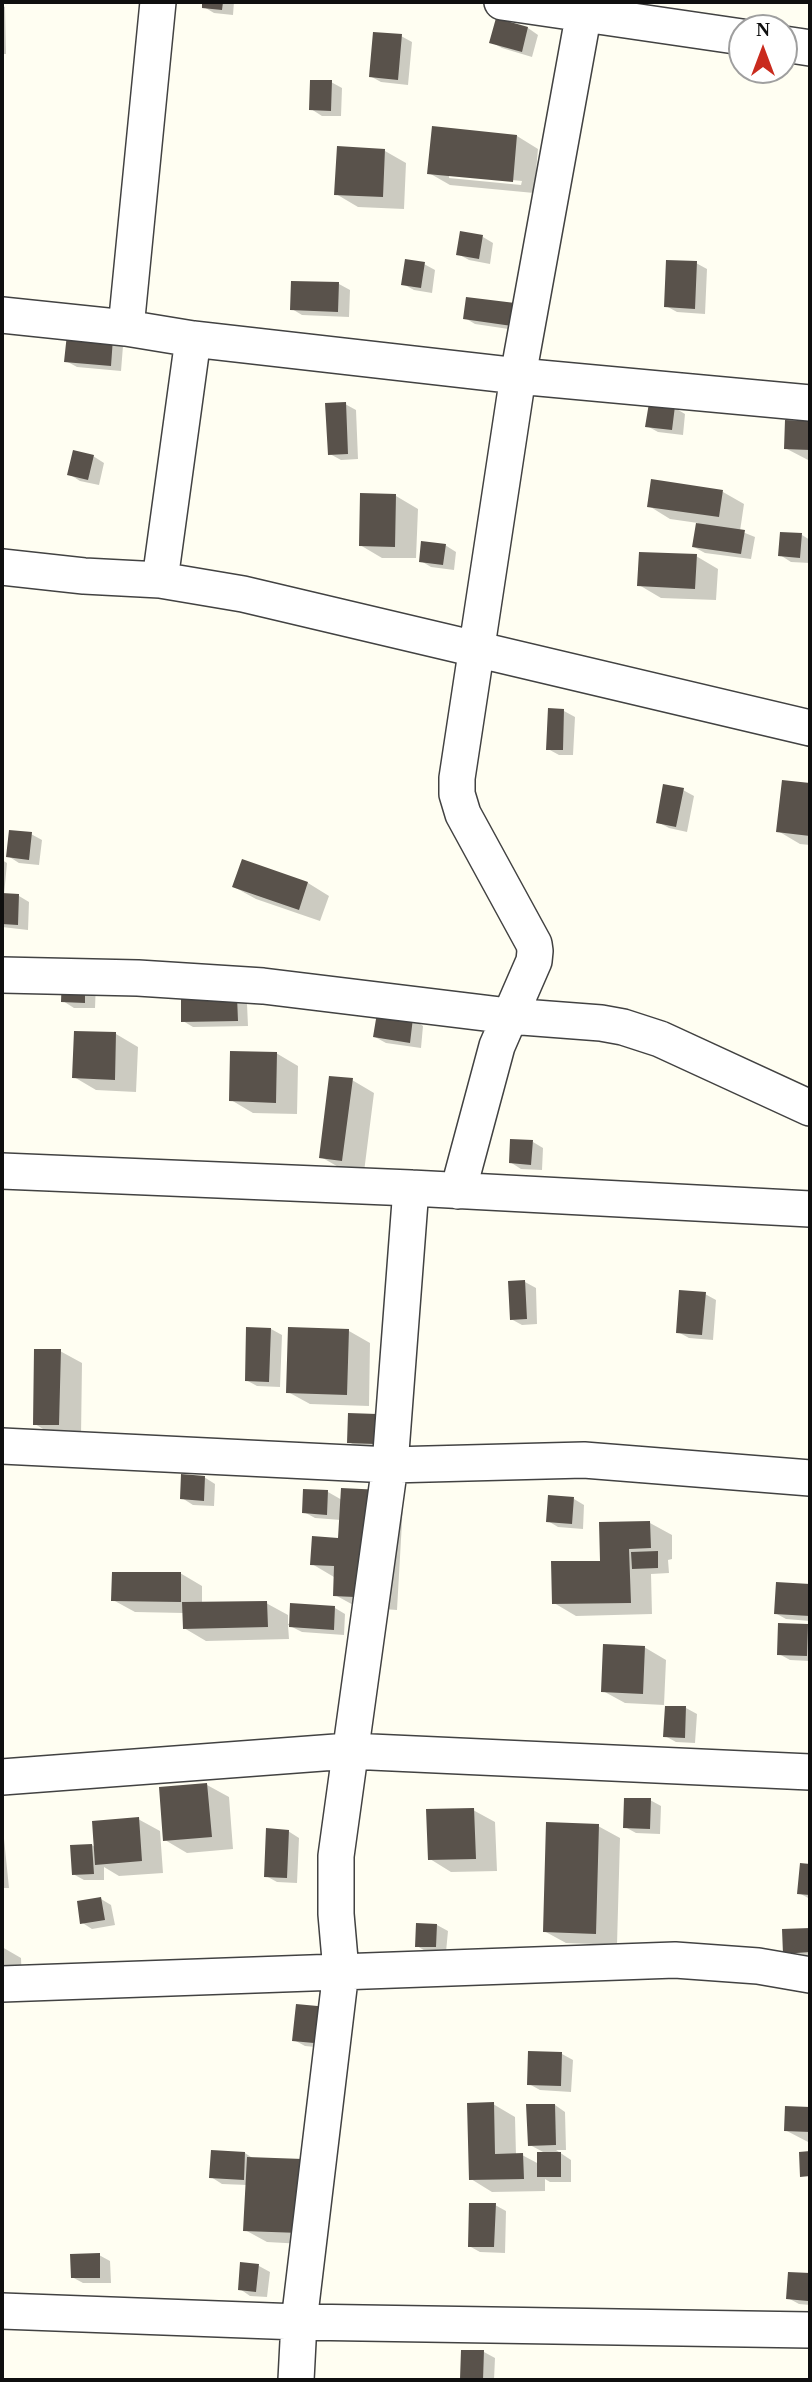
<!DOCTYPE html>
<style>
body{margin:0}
#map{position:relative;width:812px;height:2382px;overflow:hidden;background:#fffef2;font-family:Georgia,serif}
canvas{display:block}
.frame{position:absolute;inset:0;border:4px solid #0f0f0f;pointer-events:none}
.north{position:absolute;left:728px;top:14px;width:70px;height:70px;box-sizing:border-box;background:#fff;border:2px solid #9f9f9f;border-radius:50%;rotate:0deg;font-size:19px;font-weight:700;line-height:28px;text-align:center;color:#0f0f0f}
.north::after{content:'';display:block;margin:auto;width:24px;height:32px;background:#c92b1e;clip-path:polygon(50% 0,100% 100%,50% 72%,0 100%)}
</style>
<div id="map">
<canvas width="812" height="2382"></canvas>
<div class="frame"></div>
<div class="north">N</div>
</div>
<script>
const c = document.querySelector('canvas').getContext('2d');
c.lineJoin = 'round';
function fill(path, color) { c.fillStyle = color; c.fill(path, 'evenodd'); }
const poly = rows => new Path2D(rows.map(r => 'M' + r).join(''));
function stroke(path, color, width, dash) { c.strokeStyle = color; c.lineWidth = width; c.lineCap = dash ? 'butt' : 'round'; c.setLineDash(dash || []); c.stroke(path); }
fill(poly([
 [204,2,234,2,233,15,214,13,204,7],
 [2,5,5,7,6,54,2,54],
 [497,20,528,28,538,35,532,57,502,48,491,42],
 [401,36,412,42,408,85,381,82,370,76],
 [331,82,342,88,341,116,322,116,311,109],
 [517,136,538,149,534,193,450,185,429,173],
 [449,174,522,181,521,185,449,178],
 [385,151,406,163,404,209,358,207,336,194],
 [483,237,493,243,490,264,469,260,458,254],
 [696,263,707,269,705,314,677,312,666,306],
 [424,264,435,270,432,293,414,290,403,284],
 [339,284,350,290,349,317,302,315,292,309],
 [467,299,522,331,475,324,465,318],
 [112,340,123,346,121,371,77,367,66,361],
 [345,404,356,410,358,459,341,460,330,454],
 [675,408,685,414,683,435,658,432,647,426],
 [786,422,810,423,810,461,785,448],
 [93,456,104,463,99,485,80,481,69,474],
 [652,481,723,492,744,504,740,531,755,537,751,559,705,553,694,547,698,523,670,519,649,506],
 [396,496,418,509,416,558,382,558,360,545],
 [802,535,810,540,810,563,791,562,780,555],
 [445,545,456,552,454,570,431,567,421,561],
 [696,556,718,569,716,600,661,598,639,585],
 [564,711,575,717,573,755,559,755,548,749],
 [783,782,810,785,810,845,800,844,778,831],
 [683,790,694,796,687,832,669,828,658,822],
 [31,834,42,840,39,865,19,863,8,856],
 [2,860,7,863,4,895,19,896,29,902,28,930,2,927],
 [243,861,308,883,329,896,320,921,256,899,234,887],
 [96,983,95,1008,74,1008,63,1001],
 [237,998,247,1004,248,1026,193,1027,183,1021],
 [413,1019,423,1026,421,1048,386,1043,375,1037],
 [116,1034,138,1047,136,1092,96,1090,74,1077],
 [276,1053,298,1066,297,1114,253,1113,231,1100],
 [352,1080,374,1093,364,1172,342,1169,321,1157],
 [533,1142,543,1148,542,1170,521,1169,510,1162],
 [525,1282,536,1288,537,1324,522,1325,511,1319],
 [705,1294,716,1300,713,1340,689,1338,678,1332],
 [271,1329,282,1335,280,1387,257,1386,246,1380],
 [349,1331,370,1343,369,1406,310,1404,288,1392],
 [60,1351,82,1363,81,1437,56,1437,35,1424],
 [350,1415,385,1449,359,1448,349,1442],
 [204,1477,215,1484,214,1506,193,1505,182,1498],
 [328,1492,342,1500,381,1492,403,1504,397,1610,357,1607,335,1595,334,1577,312,1564,340,1540,341,1520,315,1518,304,1512],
 [574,1499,584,1505,583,1529,558,1527,548,1521],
 [650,1523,672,1535,672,1559,668,1560,669,1573,651,1574,652,1614,576,1616,554,1603],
 [180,1573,202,1586,202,1604,266,1603,288,1615,288,1624,335,1608,345,1614,344,1635,302,1632,288,1625,289,1639,206,1641,184,1628,184,1613,135,1612,113,1600],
 [777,1584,810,1586,810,1621,786,1619,775,1613],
 [808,1626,810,1627,810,1661,790,1660,779,1654],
 [644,1647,666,1660,664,1705,625,1703,603,1691],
 [686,1708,697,1714,695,1743,676,1742,665,1736],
 [207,1785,229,1797,233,1849,187,1853,165,1840],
 [650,1800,661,1806,660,1834,636,1833,625,1827],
 [473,1810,495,1822,497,1871,451,1872,430,1859],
 [2,1819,9,1888,2,1888],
 [138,1819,160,1831,163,1873,119,1876,104,1867,104,1880,84,1880,73,1874,92,1845,96,1848],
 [598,1826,620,1838,617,1945,566,1943,544,1931],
 [288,1831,299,1838,297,1883,277,1882,266,1876],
 [802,1865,810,1866,810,1899,799,1893],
 [101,1899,111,1905,115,1925,92,1929,81,1922],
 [437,1925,448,1931,446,1952,427,1952,417,1946],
 [810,1930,810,1958,795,1959,785,1953,784,1931],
 [2,1947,21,1958,22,1982,2,1983],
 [350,2016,346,2050,305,2046,294,2040],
 [562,2054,573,2060,571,2092,540,2090,529,2084],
 [493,2104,515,2117,516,2155,522,2155,539,2164,545,2153,530,2145,555,2105,565,2112,566,2150,556,2150,571,2160,571,2182,550,2182,545,2179,545,2191,492,2192,471,2179],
 [786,2108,810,2109,810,2143,785,2130],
 [245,2153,254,2159,321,2245,267,2242,245,2230,247,2185,222,2184,211,2177],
 [495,2205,506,2211,505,2253,480,2252,469,2246],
 [99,2255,110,2261,111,2283,83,2283,72,2277],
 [242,2264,259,2266,270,2272,267,2297,250,2296,240,2289],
 [809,2275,810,2305,799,2304,788,2298],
 [484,2352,495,2358,494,2380,466,2380,462,2378]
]), '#0003');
fill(poly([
 [202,2,223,2,222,10,202,8],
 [496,18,528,27,522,52,489,43],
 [373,32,402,34,398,80,369,77],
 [310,80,332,80,331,111,309,110],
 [432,126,517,135,513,182,427,174],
 [337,146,385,149,383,197,334,195],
 [460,231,483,235,479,259,456,255],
 [405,259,425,262,421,288,401,285],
 [666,260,697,261,695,309,664,307],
 [291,281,339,282,338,312,290,310],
 [466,297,515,303,512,326,463,319],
 [67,334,113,338,111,366,64,362],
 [346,402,348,454,328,455,325,403],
 [649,403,675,406,672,430,645,427],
 [785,420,810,421,810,450,784,449],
 [73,450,94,455,88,480,67,475],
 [651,479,723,490,719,517,647,507],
 [360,493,396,494,395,547,359,546],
 [696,523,745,530,741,554,692,547],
 [780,532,802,533,800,558,778,556],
 [421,541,446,544,443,565,419,562],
 [639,552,697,554,695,589,637,586],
 [548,708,564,709,563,750,546,750],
 [782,780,810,783,810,836,776,832],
 [663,784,684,788,676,827,656,823],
 [9,830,32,832,29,860,6,857],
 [242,859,308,882,299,910,232,887],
 [2,893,19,894,18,925,2,924],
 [62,974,85,975,85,1003,61,1002],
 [237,996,238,1021,181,1022,181,997],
 [377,1013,413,1018,410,1043,373,1037],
 [74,1031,116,1032,115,1080,72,1078],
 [230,1051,277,1052,276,1103,229,1101],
 [329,1076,353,1078,342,1161,319,1158],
 [510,1139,533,1140,531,1165,509,1163],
 [525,1280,527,1319,510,1320,508,1281],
 [679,1290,706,1292,702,1335,676,1333],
 [246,1327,271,1328,269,1382,245,1381],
 [288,1327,349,1329,347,1395,286,1393],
 [34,1349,61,1349,59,1425,33,1425],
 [348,1413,377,1414,375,1444,347,1443],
 [181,1474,205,1476,204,1501,180,1499],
 [341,1488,382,1490,376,1598,333,1596,334,1566,310,1565,312,1536,338,1538],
 [303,1489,328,1490,327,1515,302,1513],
 [548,1495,574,1497,572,1524,546,1522],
 [650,1521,651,1548,629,1549,631,1603,552,1604,551,1561,600,1561,599,1522],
 [658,1551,658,1568,632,1569,631,1552],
 [112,1572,181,1572,181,1602,111,1601],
 [776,1582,810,1584,810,1616,774,1614],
 [267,1601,268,1627,183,1629,182,1602],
 [290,1603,335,1606,334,1630,289,1627],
 [778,1623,808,1624,807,1656,777,1655],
 [603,1644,645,1646,643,1694,601,1692],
 [665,1706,686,1706,685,1738,663,1737],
 [207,1783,212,1837,163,1841,159,1787],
 [624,1798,651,1798,650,1829,623,1828],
 [474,1808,476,1859,428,1860,426,1809],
 [139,1817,142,1861,95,1865,92,1821],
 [546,1822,599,1824,596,1934,543,1932],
 [266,1828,289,1830,287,1878,264,1877],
 [92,1844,94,1874,72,1875,70,1845],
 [800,1863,810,1864,810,1895,797,1894],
 [101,1897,105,1920,80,1924,77,1901],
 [416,1923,437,1924,436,1947,415,1947],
 [810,1928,810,1952,783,1954,782,1929],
 [296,2004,339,2008,336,2045,292,2041],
 [528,2051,562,2052,561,2086,527,2085],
 [494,2102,495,2154,523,2153,524,2179,469,2180,467,2103],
 [526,2104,555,2104,556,2145,528,2146],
 [785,2106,810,2107,810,2132,784,2131],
 [211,2150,245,2152,244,2180,209,2178],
 [810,2151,810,2176,800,2177,799,2152],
 [537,2152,561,2152,561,2177,537,2177],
 [247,2157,303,2159,300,2233,243,2231],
 [469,2203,496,2203,494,2247,468,2247],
 [100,2253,100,2278,71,2278,70,2254],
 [240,2262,259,2264,256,2292,238,2290],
 [788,2272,810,2273,808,2301,786,2299],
 [461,2350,484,2350,483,2380,460,2379]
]), '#59524b');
const minor = poly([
 [502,2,742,37],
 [784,44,810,48],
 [2,315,126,328,193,339,518,376,810,403],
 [126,328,158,2],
 [2,567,84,576,160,580,243,594,810,728],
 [160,580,193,339],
 [2,975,138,978,263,986,509,1016,601,1023,623,1027,660,1039,810,1108],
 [2,1171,411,1188,810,1209],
 [458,1191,497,1046,534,961,535,951,534,944,463,814,457,794,457,778,518,376,584,12],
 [2,1446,390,1465,584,1460,810,1478],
 [2,1777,349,1751,810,1772],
 [2,1984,675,1960,758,1966,810,1975],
 [2,2311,299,2322,810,2330],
 [296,2380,299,2322,341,1971,336,1914,336,1856,390,1465,411,1188]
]);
stroke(minor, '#424242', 38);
stroke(minor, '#fff', 35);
</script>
